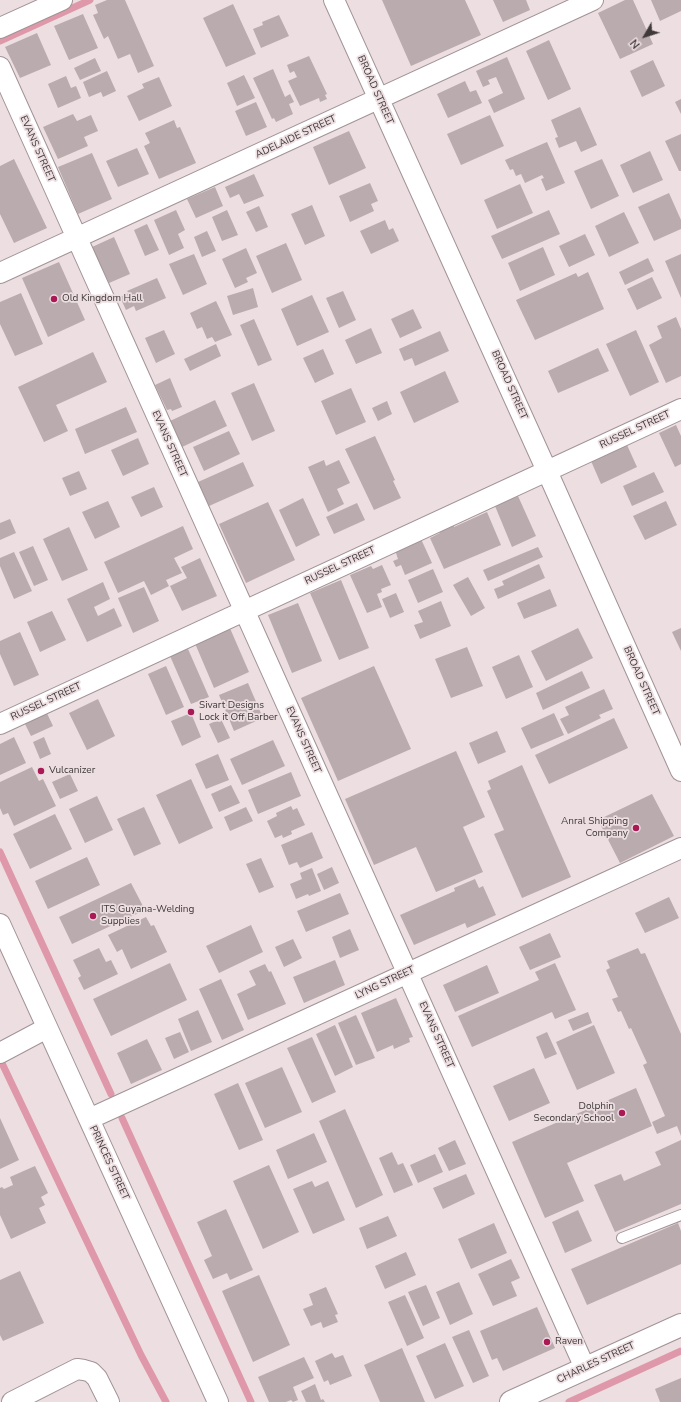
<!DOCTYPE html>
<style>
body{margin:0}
#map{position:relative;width:681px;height:1402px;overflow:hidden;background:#eddee1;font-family:"Nunito Sans",sans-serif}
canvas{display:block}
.north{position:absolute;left:625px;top:16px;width:40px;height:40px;-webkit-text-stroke:3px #eddee1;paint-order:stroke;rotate:231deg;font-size:11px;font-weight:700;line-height:16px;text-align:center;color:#3f393a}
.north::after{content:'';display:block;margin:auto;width:14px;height:18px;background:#3f393a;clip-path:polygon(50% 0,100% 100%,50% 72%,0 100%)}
</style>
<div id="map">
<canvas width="681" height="1402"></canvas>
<div class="north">N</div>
</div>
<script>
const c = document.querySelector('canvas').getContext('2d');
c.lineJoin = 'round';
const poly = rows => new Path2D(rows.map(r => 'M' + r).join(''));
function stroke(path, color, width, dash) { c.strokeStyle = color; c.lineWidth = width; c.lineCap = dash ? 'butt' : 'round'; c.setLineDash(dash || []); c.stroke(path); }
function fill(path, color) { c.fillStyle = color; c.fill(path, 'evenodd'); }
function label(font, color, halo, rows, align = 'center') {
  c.font = font + ' "Nunito Sans",sans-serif'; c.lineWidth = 3.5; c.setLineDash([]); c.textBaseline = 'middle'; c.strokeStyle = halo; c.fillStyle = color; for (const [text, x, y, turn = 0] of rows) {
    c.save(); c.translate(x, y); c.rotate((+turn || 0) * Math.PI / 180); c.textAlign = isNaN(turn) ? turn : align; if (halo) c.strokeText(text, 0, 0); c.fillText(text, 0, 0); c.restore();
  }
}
stroke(poly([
 [0,41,90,0],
 [0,852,111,1094],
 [0,1059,141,1355,166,1402],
 [122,1118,251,1402],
 [569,1402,681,1351]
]), '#de98a9', 7);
fill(poly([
 [107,0,125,0,154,66,138,73,130,54,118,59,108,36,104,39,93,15,98,13,95,5],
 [382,0,465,0,481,35,411,66],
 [493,0,526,0,530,10,503,22],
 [625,0,633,0,653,44,620,59,598,13],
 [651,0,681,0,681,11,660,21],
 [233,4,256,54,226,67,203,18],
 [83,14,98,48,69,60,54,26],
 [279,15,289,36,261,48,253,29,263,25,262,22],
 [37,33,51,65,20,78,5,47],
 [549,40,571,89,548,100,526,51],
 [309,56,327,94,325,95,327,99,320,102,319,98,300,106,288,81,297,77,294,71,290,73,287,65],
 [507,57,525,99,494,113,488,100,503,93,496,77,488,80,490,84,483,87,476,71],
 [95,58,101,71,80,80,74,68],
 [653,60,665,86,642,97,630,71],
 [273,69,285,97,290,94,294,102,289,104,293,114,276,122,274,118,272,119,253,78],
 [107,71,116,91,103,97,101,92,89,97,83,82],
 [244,75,255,98,237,106,227,83],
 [66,76,71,88,76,86,81,98,58,108,48,84],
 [159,77,172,106,139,121,127,96,144,88,142,84],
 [465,81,470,92,476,90,482,103,448,118,437,94],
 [681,99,681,114,675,102],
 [256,102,267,127,246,136,235,111],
 [580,107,597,145,581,152,576,141,559,148,555,138,558,137,551,120],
 [73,114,77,121,91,115,98,131,84,137,88,146,58,159,43,127],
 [490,115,504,146,461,165,447,134],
 [174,120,177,128,180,127,196,163,159,179,144,146,150,143,145,133],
 [349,131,366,168,329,185,313,147],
 [681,134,681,171,679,171,665,141],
 [547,142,565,183,546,191,541,179,544,178,542,175,525,183,521,174,516,176,513,169,510,170,505,160],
 [137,148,149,174,118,187,106,161],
 [650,151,663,180,633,193,620,165],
 [92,153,112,199,78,214,58,167],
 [14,159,47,228,14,243,0,214,0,166],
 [602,159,619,196,591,209,574,171],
 [254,174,264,196,244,204,239,194,230,198,225,187],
 [370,183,378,201,371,204,374,211,350,222,339,196],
 [520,184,533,213,497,229,484,200],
 [215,187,223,206,196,218,187,199],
 [669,193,681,220,681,229,654,241,638,207],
 [312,205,325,236,305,245,291,214],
 [259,206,268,227,256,232,246,212],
 [176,210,185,230,178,234,184,248,169,255,154,220],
 [227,210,238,235,222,241,212,217],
 [549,210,560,234,502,259,491,236],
 [624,212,639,243,609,257,595,226],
 [385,220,389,230,393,228,399,241,371,254,360,231],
 [147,224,159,250,145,256,134,230],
 [207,231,216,251,202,257,194,237],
 [585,234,595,255,569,267,559,246],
 [114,237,130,274,109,283,92,247],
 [286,243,302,280,272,293,256,256],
 [543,247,555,275,520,291,508,263],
 [246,248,257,273,246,278,248,282,235,288,222,259],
 [194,254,207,284,183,295,169,264],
 [681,254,681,298,665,261],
 [648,258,654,271,625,285,619,272],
 [59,262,85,320,48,337,22,278],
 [588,272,604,309,535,340,516,300,576,273,578,277],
 [652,277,662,298,637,310,627,289],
 [157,278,166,298,136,311,134,306,126,310,120,297,129,293,127,291],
 [253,288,258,307,233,315,227,296],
 [343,291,356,320,339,328,326,298],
 [21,293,43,344,15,356,0,324,0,302],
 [312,295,329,332,297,346,281,309],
 [216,301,232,335,215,342,212,337,207,339,202,327,197,329,190,313],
 [413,309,422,328,400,338,391,319],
 [676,317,681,329,681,376,666,383,649,345,662,338,657,326],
 [254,319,272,360,258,366,240,325],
 [371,328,382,353,356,364,345,340],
 [164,330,175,354,156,363,145,338],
 [636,330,659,382,630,396,606,344],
 [440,331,449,351,415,366,412,358,404,361,399,349],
 [216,344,221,356,190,371,184,359],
 [598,348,609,371,558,393,548,371],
 [323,349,334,374,315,383,303,358],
 [93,352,107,382,56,405,68,431,44,442,18,387],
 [445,371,459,402,414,423,400,392],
 [170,378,182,407,172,411,171,409,167,410,155,385],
 [254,383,275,431,252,441,231,393],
 [351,388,366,422,336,435,321,401],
 [215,400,227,426,182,447,170,421],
 [387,401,392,414,378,421,372,408],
 [126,407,137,432,85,454,75,429],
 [676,425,681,436,681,464,675,467,659,433],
 [229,431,240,454,204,471,193,447],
 [375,436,395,480,393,481,401,498,374,510,345,449],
 [138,438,149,464,123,476,111,450],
 [627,445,637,467,601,484,591,461],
 [324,460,326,466,339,460,350,483,337,489,344,504,328,512,308,467],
 [243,462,254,486,209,506,198,482],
 [79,471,87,489,70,496,62,478],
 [654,472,664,492,632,506,623,486],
 [154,487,163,507,141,517,131,497],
 [518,496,536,536,512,547,495,506],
 [303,498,320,535,296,547,279,510],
 [108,501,120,527,95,539,82,512],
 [666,501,677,525,645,540,633,516],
 [268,502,295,560,246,583,219,524],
 [357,503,365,520,334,534,326,517],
 [487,512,501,545,444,569,430,538,440,533,439,530,453,523,454,527],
 [10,519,16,533,0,540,0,523],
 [183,526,193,549,174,558,182,573,166,580,169,586,151,595,144,581,118,593,104,562],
 [69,527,88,570,62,581,43,539],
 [421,539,432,563,405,575,401,565,396,567,393,561,398,559,395,550],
 [33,546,48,580,34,586,19,552],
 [538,547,543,557,488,581,483,570],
 [14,552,32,591,14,599,0,566,0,558],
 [200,558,217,596,182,611,170,586,187,578,181,567],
 [539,564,545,578,498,599,494,589,504,585,502,581],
 [382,565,391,585,381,589,382,592,377,594,382,607,367,613,350,575,371,566,373,569],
 [433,569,443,592,418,603,408,580],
 [468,577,485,608,471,616,453,585],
 [341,580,369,648,339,660,310,593],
 [103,582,110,599,94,607,98,616,114,608,122,626,87,642,67,599],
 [144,587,159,621,133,633,118,598],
 [550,589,557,606,524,619,517,603],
 [396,593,404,612,390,618,382,599],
 [441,601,451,626,420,639,414,625,423,622,418,611],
 [298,603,322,661,292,673,268,615],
 [52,611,66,640,40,652,27,622],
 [229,626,249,672,214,688,194,641],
 [578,628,593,658,546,681,531,651],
 [681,628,681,651,672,632],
 [20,632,39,675,14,686,0,654,0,641],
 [467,647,483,686,451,698,435,659],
 [188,649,209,697,191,704,170,656],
 [519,655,533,687,506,699,492,667],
 [166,666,184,707,166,715,148,674],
 [374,666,411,749,338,781,301,698],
 [582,671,590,688,543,710,536,693],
 [248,683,263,718,234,731,219,695],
 [604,689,613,709,599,715,601,718,568,734,560,719,569,715,565,707],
 [98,699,115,736,87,750,69,713],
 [44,707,53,726,31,736,22,718],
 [191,713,201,737,182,746,171,721],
 [554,713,564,735,531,749,521,728],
 [614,718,628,748,549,784,535,755],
 [221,719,230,738,218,743,209,724],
 [497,731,506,752,478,764,469,743],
 [14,737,26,763,0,775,0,744],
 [44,737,51,754,40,759,33,742],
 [273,740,285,766,242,785,230,759],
 [456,751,485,817,463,827,483,872,436,892,416,847,374,865,345,799],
 [218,754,229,780,206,789,195,764],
 [522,765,571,877,522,898,494,834,504,830,487,791,491,789,488,781],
 [32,767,39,781,43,779,56,806,14,826,8,813,3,815,0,808,0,782],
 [291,772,301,796,258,814,248,790],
 [70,774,78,791,60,799,52,782],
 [191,779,213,828,179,844,156,795],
 [231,785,240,803,219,812,211,794],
 [652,794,674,836,620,863,598,820],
 [97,796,113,830,85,843,69,809],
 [291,806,293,810,297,808,305,825,291,831,292,834,283,838,282,835,275,838,267,821,277,816,276,813],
 [144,807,161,844,134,856,117,819],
 [246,807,253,821,230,831,224,817],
 [55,814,72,849,30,869,13,834],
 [312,832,323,858,300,868,297,862,289,865,281,845],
 [87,857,100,885,48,909,35,881],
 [261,858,274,887,259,893,246,864],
 [332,867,339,883,324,890,317,874],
 [312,868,321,891,309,896,308,894,296,899,290,884,302,879,300,873],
 [475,879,479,888,483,886,496,915,467,928,465,923,414,945,400,915,455,891,454,888],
 [131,883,145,910,72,944,59,917],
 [340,893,349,914,306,932,297,911],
 [669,897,679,918,645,933,635,913],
 [146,917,151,926,154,925,167,952,131,969,122,949,117,952,108,935],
 [251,925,263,952,219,973,206,946],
 [350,929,359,950,340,958,332,937],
 [550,933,561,957,530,970,519,947],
 [293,939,302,958,284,967,275,947],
 [99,948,106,962,111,960,118,974,84,990,78,978,81,976,73,960],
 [638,948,641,954,645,953,681,1034,681,1136,677,1126,657,1134,652,1122,665,1116,643,1065,647,1063,631,1028,629,1029,621,1011,618,1012,612,999,618,997,606,970,610,968,607,961],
 [335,960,345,985,304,1003,293,977],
 [170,963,187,1000,111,1036,93,999],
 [555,963,576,1010,555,1019,552,1012,472,1047,458,1016,539,980,535,972],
 [265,964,269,972,271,971,286,1004,248,1020,237,994,256,985,249,971],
 [487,965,499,993,455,1012,443,985],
 [221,979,244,1030,222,1040,199,989],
 [396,998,413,1037,409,1038,410,1042,394,1049,393,1045,377,1052,361,1013],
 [198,1010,212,1042,191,1051,178,1019],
 [588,1012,592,1023,573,1031,568,1020],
 [356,1015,375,1058,356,1065,338,1023],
 [335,1025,353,1067,335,1076,316,1034],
 [594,1025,615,1073,577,1090,556,1042],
 [180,1032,189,1052,174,1059,165,1038],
 [547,1032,557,1054,545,1059,536,1037],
 [312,1037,336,1092,312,1103,287,1048],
 [147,1039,162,1070,131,1084,117,1053],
 [282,1067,302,1112,265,1128,245,1083],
 [534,1068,550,1103,509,1121,493,1086],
 [238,1083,263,1140,239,1150,214,1094],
 [636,1088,652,1126,567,1163,584,1201,545,1218,512,1142],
 [345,1109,383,1195,356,1208,319,1121],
 [0,1118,19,1160,0,1169],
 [314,1133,327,1162,288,1179,276,1150],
 [455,1140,466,1164,449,1171,438,1148],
 [681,1140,681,1204,615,1232,594,1185,621,1174,624,1181,661,1165,655,1152],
 [392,1152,398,1165,403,1163,413,1185,394,1193,379,1158],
 [435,1154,443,1172,418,1183,410,1165],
 [269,1165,299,1232,263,1249,233,1181],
 [35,1166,48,1193,41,1197,45,1205,39,1208,46,1223,11,1239,0,1215,0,1188,2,1187,4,1189,13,1185,10,1177],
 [466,1174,475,1194,443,1209,433,1188],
 [312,1181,315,1187,328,1181,345,1220,313,1234,293,1189],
 [226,1209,253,1270,230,1280,227,1273,213,1279,204,1260,212,1256,197,1222],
 [578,1210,592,1241,565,1253,552,1222],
 [388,1216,397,1236,367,1249,359,1228],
 [494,1223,507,1253,471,1269,458,1239],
 [678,1223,681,1231,681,1264,587,1305,571,1269],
 [406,1252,416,1275,385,1289,375,1266],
 [511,1259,520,1278,511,1282,517,1296,493,1306,478,1274],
 [20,1271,44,1323,3,1341,0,1335,0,1280],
 [259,1275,290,1345,253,1362,222,1291],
 [459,1282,473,1314,450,1325,436,1292],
 [426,1285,440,1318,423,1326,408,1292],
 [326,1287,338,1314,335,1315,338,1322,323,1328,321,1322,311,1326,303,1309,313,1305,309,1294],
 [405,1295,424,1338,407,1346,388,1302],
 [537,1307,555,1348,503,1371,497,1358,492,1360,480,1331],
 [469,1330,489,1376,473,1383,452,1337],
 [445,1343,464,1386,435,1399,416,1356],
 [402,1348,425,1402,380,1402,364,1365],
 [332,1353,335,1358,343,1355,352,1376,330,1385,328,1380,324,1382,315,1361],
 [304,1357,314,1378,293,1387,298,1400,293,1402,291,1400,286,1402,269,1402,258,1377],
 [681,1378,681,1402,660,1402,655,1389],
 [315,1384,321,1400,323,1399,325,1402,306,1402,301,1391]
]), '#baabae');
const service = poly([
 [622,1238,681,1215]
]);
const minor = poly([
 [334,0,547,471,681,771],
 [0,28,62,0],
 [0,67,585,1368],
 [0,273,593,0],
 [0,724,681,409],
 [0,924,218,1402],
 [0,1053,47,1028],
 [89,1119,681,848],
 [12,1402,77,1369,84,1370,91,1372,97,1378,109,1402]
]);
const secondary = poly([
 [511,1402,681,1325]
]);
stroke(service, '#a19396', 12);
stroke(minor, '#a19396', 22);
stroke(secondary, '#a19396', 24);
stroke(service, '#fff', 10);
stroke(minor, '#fff', 20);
stroke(secondary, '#fff', 22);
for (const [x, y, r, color] of [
 [54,299,4,"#a91955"],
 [191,712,4,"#a91955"],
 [41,771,4,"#a91955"],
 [636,828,4,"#a91955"],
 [93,916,4,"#a91955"],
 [622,1113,4,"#a91955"],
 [547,1342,4,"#a91955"]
]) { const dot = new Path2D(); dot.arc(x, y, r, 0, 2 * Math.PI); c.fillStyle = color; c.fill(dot); stroke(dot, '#eddee1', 1.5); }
label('10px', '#3f393a', '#eddee1', [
 ["BROAD STREET",375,90,66],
 ["ADELAIDE STREET",296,137,-25],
 ["EVANS STREET",37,149,66],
 ["BROAD STREET",509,385,66],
 ["RUSSEL STREET",635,430,-25],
 ["EVANS STREET",169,444,66],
 ["RUSSEL STREET",340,566,-25],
 ["BROAD STREET",641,681,66],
 ["RUSSEL STREET",46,702,-25],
 ["EVANS STREET",303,740,66],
 ["LYNG STREET",385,983,-25],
 ["EVANS STREET",436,1035,66],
 ["PRINCES STREET",109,1163,65],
 ["CHARLES STREET",596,1363,-25]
]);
label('10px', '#3f393a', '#eddee1', [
 ["Old Kingdom Hall",62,299],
 ["Sivart Designs",199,706],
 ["Lock it Off Barber",199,718],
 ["Vulcanizer",49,771],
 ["Anral Shipping",628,822,"right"],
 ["Company",628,834,"right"],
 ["ITS Guyana-Welding",101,910],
 ["Supplies",101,922],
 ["Dolphin",614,1107,"right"],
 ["Secondary School",614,1119,"right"],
 ["Raven",555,1342]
], 'left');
</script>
